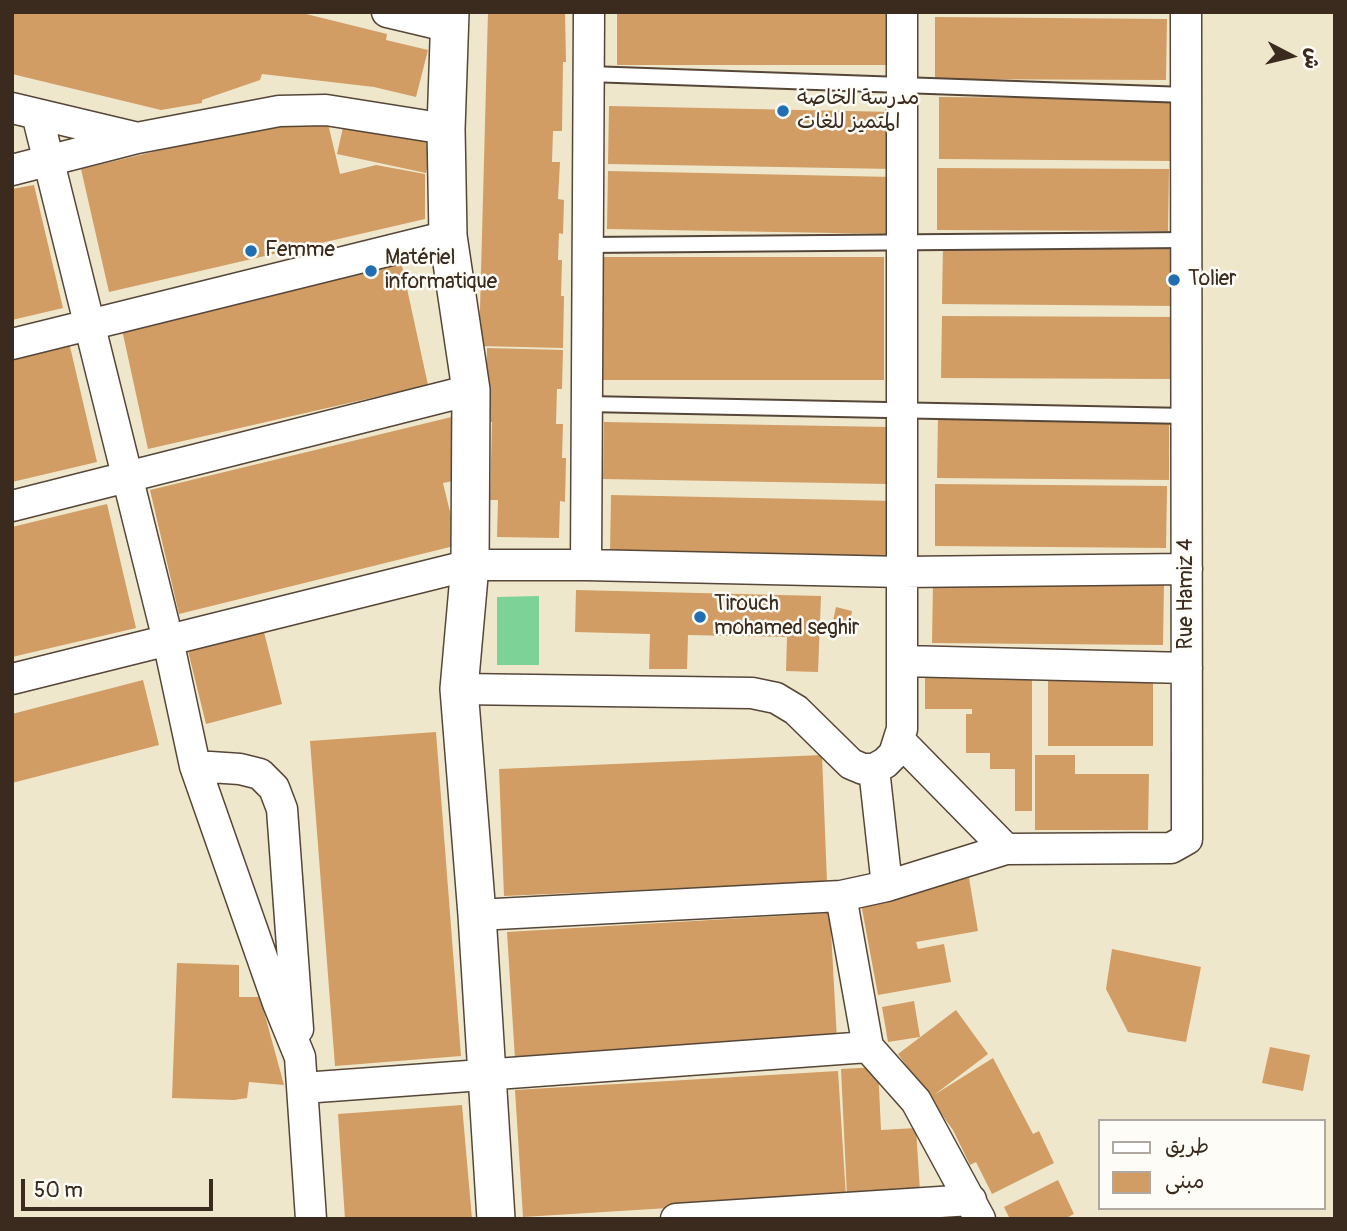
<!DOCTYPE html>
<meta charset="utf-8">
<style>
body{margin:0}
#map{position:relative;width:1347px;height:1231px;overflow:hidden;background:#eee7cc;font-family:Pangolin,"Playpen Sans Arabic",sans-serif}
canvas{display:block}
.frame{position:absolute;inset:0;border:14px solid #3b2a1e;pointer-events:none}
.legend{position:absolute;left:1098px;top:1119px;width:228px;height:91px;box-sizing:border-box;background:#fdfcf7;border:2px solid #afa8a0;margin:0;padding:9px 12px;list-style:none;font-size:21px;color:#3b2a1e}
.legend li{display:flex;align-items:center;gap:14px;height:35px}
.legend b{width:35px;border:2px solid #afa8a0}
.north{position:absolute;left:1256px;top:21px;width:70px;height:70px;-webkit-text-stroke:5px #fdfcf7;paint-order:stroke;rotate:97deg;font-size:19px;font-weight:700;line-height:28px;text-align:center;color:#3b2a1e}
.north::after{content:'';display:block;margin:auto;width:24px;height:32px;background:#3b2a1e;clip-path:polygon(50% 0,100% 100%,50% 72%,0 100%)}
.scale{position:absolute;left:21px;top:1179px;width:192px;height:32px;box-sizing:border-box;border:4px solid #3b2a1e;border-top:0;padding-left:9px;font-size:21px;line-height:24px;white-space:nowrap;color:#3b2a1e;-webkit-text-stroke:5px #fdfcf7;paint-order:stroke}
</style>
<div id="map">
<canvas width="1347" height="1231"></canvas>
<div class="frame"></div>
<ul class="legend">
<li><b style="height:9px;background:#fff"></b>طريق</li>
<li><b style="height:19px;background:#d19d64"></b>مبنى</li>
</ul>
<div class="north">ش</div>
<div class="scale">50 m</div>
</div>
<script>
const c = document.querySelector('canvas').getContext('2d');
c.lineJoin = 'round';
function fill(path, color) { c.fillStyle = color; c.fill(path, 'evenodd'); }
const poly = rows => new Path2D(rows.map(r => 'M' + r).join(''));
function stroke(path, color, width, dash) { c.strokeStyle = color; c.lineWidth = width; c.lineCap = dash ? 'butt' : 'round'; c.setLineDash(dash || []); c.stroke(path); }
function label(font, color, halo, rows, align = 'center') {
  c.font = font + ' Pangolin,"Playpen Sans Arabic",sans-serif'; c.lineWidth = 5; c.setLineDash([]); c.textBaseline = 'middle'; c.strokeStyle = halo; c.fillStyle = color; for (const [text, x, y, turn = 0] of rows) {
    c.save(); c.translate(x, y); c.rotate((+turn || 0) * Math.PI / 180); c.textAlign = isNaN(turn) ? turn : align; if (halo) c.strokeText(text, 0, 0); c.fillText(text, 0, 0); c.restore();
  }
}
fill(poly([
 [539,596,539,665,497,665,497,597]
]), '#7dd397');
fill(poly([
 [12,12,298,12,387,34,386,40,428,50,416,97,374,87,262,74,260,80,202,100,202,103,161,110,12,74],
 [488,12,565,12,566,62,563,62,562,131,553,131,552,162,560,162,558,199,564,200,563,234,559,233,558,260,562,260,561,296,564,296,563,348,479,346],
 [617,12,898,12,898,65,617,65],
 [935,17,1167,19,1166,80,935,79],
 [939,97,1171,99,1170,161,939,159],
 [609,106,895,112,894,169,608,164],
 [325,111,340,174,376,165,425,174,425,219,109,292,81,169],
 [346,114,434,132,426,173,337,154],
 [937,168,1169,169,1168,231,937,230],
 [608,171,894,177,892,234,607,229],
 [34,185,63,308,12,320,12,189],
 [943,243,1174,244,1174,306,942,304],
 [602,257,884,257,884,380,602,380],
 [401,261,428,385,148,449,121,325],
 [942,316,1173,317,1173,379,941,378],
 [68,338,97,462,12,482,12,352],
 [487,348,563,350,562,389,557,389,556,424,563,424,562,458,566,458,565,502,560,501,559,538,497,537,498,500,490,500,492,422,485,422],
 [464,414,463,479,443,483,458,545,179,614,150,490],
 [938,416,1169,418,1169,480,937,478],
 [604,422,889,427,888,484,603,479],
 [935,484,1167,486,1166,548,935,546],
 [611,495,897,501,896,558,610,553],
 [107,504,136,628,12,657,12,527],
 [933,582,1164,583,1163,645,932,643],
 [576,590,821,596,818,672,786,671,787,637,688,635,687,669,649,669,650,634,575,632],
 [836,607,852,611,848,633,831,630],
 [264,632,282,704,206,724,188,651],
 [925,673,1032,673,1032,811,1015,811,1015,769,990,769,990,753,966,753,966,714,972,714,972,709,925,709],
 [1048,679,1153,679,1153,746,1048,746],
 [143,680,159,745,12,783,12,714],
 [436,732,461,1056,335,1066,310,741],
 [822,755,827,882,504,896,499,769],
 [1035,755,1075,755,1075,774,1149,774,1148,830,1035,830],
 [969,878,978,931,916,942,918,949,944,944,951,982,878,995,860,898],
 [830,913,837,1040,515,1059,507,932],
 [1112,949,1201,967,1186,1042,1128,1032,1106,989],
 [177,963,239,965,239,997,260,997,284,1085,249,1082,247,1098,234,1100,172,1098],
 [914,1001,920,1037,888,1042,882,1007],
 [956,1010,988,1054,934,1095,993,1058,1033,1134,1039,1131,1054,1163,992,1194,976,1162,970,1165,953,1130,898,1054],
 [1270,1047,1310,1055,1303,1091,1262,1083],
 [878,1067,881,1130,916,1128,920,1192,847,1196,841,1069],
 [838,1071,846,1197,523,1217,515,1090],
 [462,1105,472,1219,345,1219,338,1114],
 [1058,1180,1074,1214,1064,1219,1010,1219,1004,1207]
]), '#d19d64');
const service = poly([
 [589,74,1186,95],
 [587,245,1186,240],
 [587,404,1187,416]
]);
const minor = poly([
 [387,12,450,27],
 [12,108,134,137],
 [37,114,168,640,195,766,278,1003,300,1057,311,1219],
 [12,170,137,138,279,111,326,110,446,129],
 [12,344,448,236],
 [12,506,471,390],
 [586,565,589,12],
 [903,661,1187,668],
 [12,679,470,565,586,565,902,572,1187,569],
 [459,689,752,693,776,698,796,710,851,764,863,769,874,769,885,763,894,754,902,729,902,12],
 [900,741,1006,849,1171,848,1187,839,1186,12],
 [195,766,240,769,260,774,274,788,282,809,298,1029],
 [874,769,887,886],
 [841,896,887,886,1006,849],
 [477,915,841,896,868,1047,916,1101,980,1219],
 [303,1088,868,1047],
 [676,1219,971,1200]
]);
const tertiary = poly([
 [450,12,446,129,448,236,471,390,470,565,459,689,477,915,496,1219]
]);
stroke(service, '#564638', 18);
stroke(minor, '#564638', 33);
stroke(tertiary, '#564638', 40);
stroke(service, '#fff', 14);
stroke(minor, '#fff', 30);
stroke(tertiary, '#fff', 37);
for (const [x, y, r, color] of [
 [783,111,7,"#1f6fb2"],
 [251,251,7,"#1f6fb2"],
 [371,271,7,"#1f6fb2"],
 [1174,280,7,"#1f6fb2"],
 [700,617,7,"#1f6fb2"]
]) { const dot = new Path2D(); dot.arc(x, y, r, 0, 2 * Math.PI); c.fillStyle = color; c.fill(dot); stroke(dot, '#fdfcf7', 2.5); }
label('21px', '#3b2a1e', '#fdfcf7', [
 ["مدرسة الخاصة",797,99],
 ["المتميز للغات",797,123],
 ["Femme",265,251],
 ["Matériel",385,259],
 ["informatique",385,283],
 ["Tolier",1188,280],
 ["Tirouch",714,605],
 ["mohamed seghir",714,629]
], 'left');
label('21px', '#3b2a1e', '#fdfcf7', [
 ["Rue Hamiz 4",1187,594,-90]
]);
</script>
